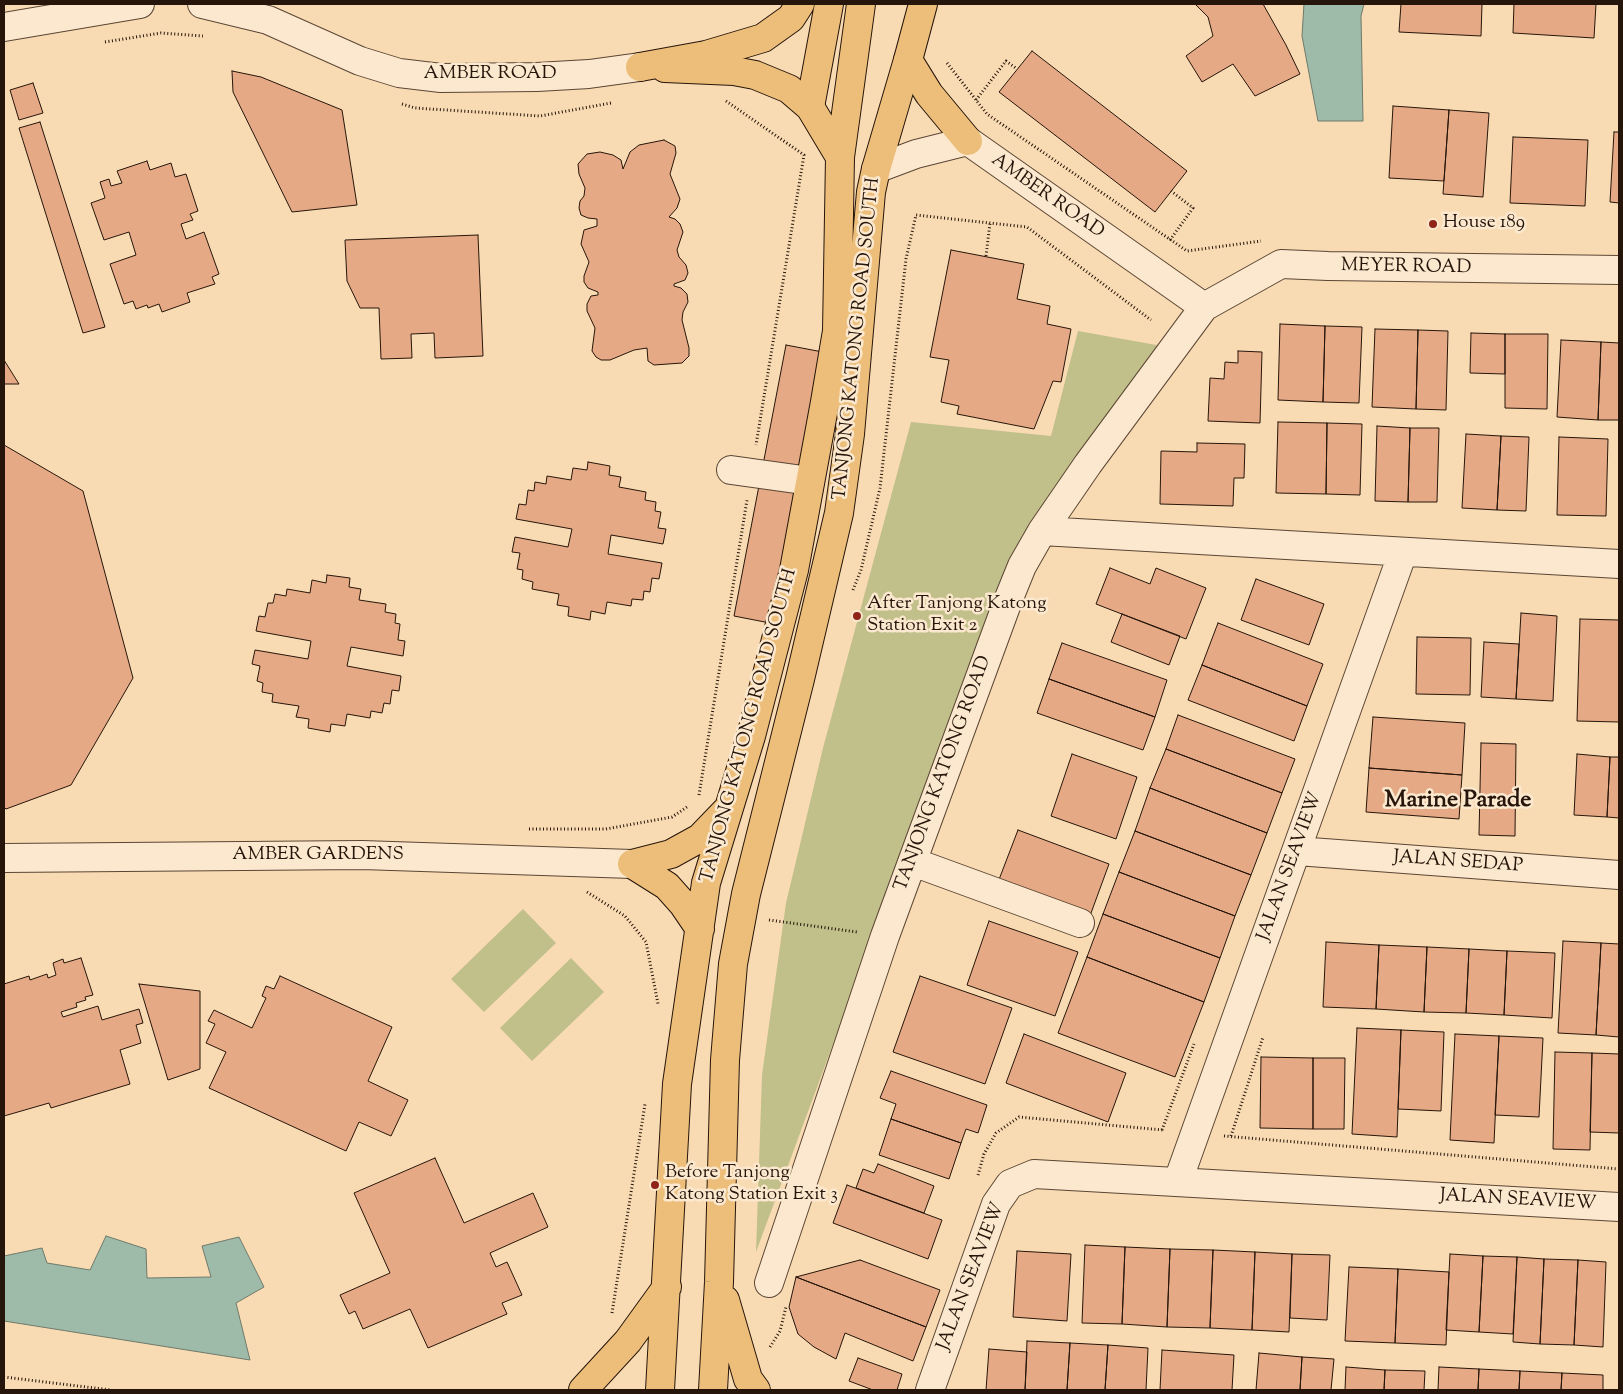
<!DOCTYPE html>
<style>
body{margin:0}
#map{position:relative;width:1623px;height:1394px;overflow:hidden;background:#f9dbb3;font-family:"Sorts Mill Goudy",serif}
canvas{display:block}
.frame{position:absolute;inset:0;border:5px solid #26150a;pointer-events:none}
</style>
<div id="map">
<canvas width="1623" height="1394"></canvas>
<div class="frame"></div>
</div>
<script>
const c = document.querySelector('canvas').getContext('2d');
c.lineJoin = 'round';
function fill(path, color) { c.fillStyle = color; c.fill(path, 'evenodd'); }
const poly = rows => new Path2D(rows.map(r => 'M' + r).join(''));
function stroke(path, color, width, dash) { c.strokeStyle = color; c.lineWidth = width; c.lineCap = dash ? 'butt' : 'round'; c.setLineDash(dash || []); c.stroke(path); }
function label(font, color, halo, rows, align = 'center') {
  c.font = font + ' "Sorts Mill Goudy",serif'; c.lineWidth = 5; c.setLineDash([]); c.textBaseline = 'middle'; c.strokeStyle = halo; c.fillStyle = color; for (const [text, x, y, turn = 0] of rows) {
    c.save(); c.translate(x, y); c.rotate((+turn || 0) * Math.PI / 180); c.textAlign = isNaN(turn) ? turn : align; if (halo) c.strokeText(text, 0, 0); c.fillText(text, 0, 0); c.restore();
  }
}
fill(poly([
 [1078,331,1162,346,1005,580,756,1252,762,1075,786,903,823,748,911,422,1051,436],
 [523,909,556,943,484,1012,451,979],
 [571,958,604,992,532,1061,500,1028]
]), '#c1bf8a');
const water = poly([
 [1304,4,1364,4,1361,16,1363,121,1318,121,1302,36,1304,4],
 [106,1236,146,1249,147,1278,211,1277,202,1246,239,1237,264,1287,236,1303,250,1360,4,1321,4,1256,42,1248,47,1263,90,1270,106,1236]
]);
fill(water, '#9ebbaa');
stroke(water, '#6e796a', 1);
const building = poly([
 [1195,4,1263,4,1286,45,1300,74,1255,96,1233,64,1202,82,1186,56,1213,36,1208,17,1195,4],
 [1401,4,1482,4,1481,36,1399,32,1401,4],
 [1514,4,1596,4,1594,38,1513,33,1514,4],
 [1032,51,1187,171,1155,212,999,92,1032,51],
 [232,71,261,77,342,110,357,205,292,212,233,92,232,71],
 [33,83,43,113,19,120,10,90,33,83],
 [1393,106,1449,110,1444,181,1389,178,1393,106],
 [1449,110,1489,113,1483,197,1443,194,1449,110],
 [40,122,105,327,83,333,19,128,40,122],
 [1614,132,1619,132,1619,203,1610,202,1614,132],
 [1513,137,1588,140,1585,206,1510,203,1513,137],
 [664,140,675,146,676,153,670,174,680,199,677,208,669,217,675,219,680,224,683,232,677,250,679,257,686,265,688,273,685,280,674,284,674,286,681,288,687,294,688,302,683,312,682,320,689,348,689,356,682,363,654,365,648,361,647,348,634,350,610,360,601,360,596,357,592,351,595,328,587,311,587,304,591,296,598,295,598,292,588,288,584,282,584,276,589,262,581,244,584,230,597,226,597,219,588,218,581,215,579,208,580,201,584,196,585,188,579,174,578,164,587,154,600,152,613,155,621,160,623,169,630,152,639,145,664,140],
 [147,161,150,170,171,163,175,177,186,174,198,211,190,214,193,220,181,224,186,239,204,232,219,274,212,277,215,284,187,293,190,302,162,312,159,304,148,308,147,305,136,309,133,301,124,304,110,264,136,255,129,232,104,240,91,203,105,198,100,182,109,179,111,186,122,183,117,171,147,161],
 [478,235,483,356,435,358,434,333,411,334,412,358,381,359,379,308,360,308,347,281,345,240,478,235],
 [951,250,1024,264,1017,299,1050,306,1047,324,1071,329,1061,382,1053,381,1034,429,957,414,959,406,941,402,949,360,930,357,951,250],
 [1280,324,1325,326,1323,402,1278,400,1280,324],
 [1325,326,1362,327,1359,403,1323,402,1325,326],
 [1375,329,1418,330,1416,409,1372,407,1375,329],
 [1418,330,1448,331,1446,410,1416,409,1418,330],
 [1471,333,1505,334,1505,374,1470,373,1471,333],
 [1505,334,1548,334,1547,409,1505,408,1505,334],
 [1561,340,1601,342,1598,420,1557,417,1561,340],
 [1601,342,1619,343,1619,420,1598,420,1601,342],
 [786,345,828,353,775,624,734,616,786,345],
 [1238,351,1262,352,1260,423,1208,421,1210,378,1224,379,1225,362,1238,363,1238,351],
 [4,360,19,384,4,384,4,360],
 [1278,422,1327,423,1326,494,1276,493,1278,422],
 [1327,423,1362,424,1360,495,1326,494,1327,423],
 [1377,426,1410,428,1408,502,1375,501,1377,426],
 [1410,428,1439,428,1437,502,1408,502,1410,428],
 [1466,434,1501,436,1497,510,1462,508,1466,434],
 [1501,436,1529,437,1526,511,1497,510,1501,436],
 [1559,437,1608,439,1606,516,1557,515,1559,437],
 [1197,443,1245,444,1244,478,1234,478,1233,506,1160,504,1161,451,1197,452,1197,443],
 [4,445,83,491,133,678,71,785,6,809,4,807,4,445],
 [588,462,610,466,609,475,621,477,619,487,646,492,645,500,656,502,655,511,661,512,658,528,666,529,663,544,611,535,608,554,662,563,659,579,652,578,650,592,644,591,643,600,632,599,631,606,607,602,605,614,591,611,590,620,568,616,569,607,557,605,559,594,532,589,533,582,522,579,523,570,517,569,520,553,512,552,515,537,568,547,572,529,516,519,519,504,526,505,528,490,534,491,535,482,546,484,547,476,571,480,573,468,587,470,588,462],
 [1110,568,1150,584,1156,568,1206,588,1186,639,1096,604,1110,568],
 [327,575,350,578,349,587,361,589,359,600,386,604,385,612,396,614,395,623,400,624,398,640,405,641,403,656,351,647,347,666,401,676,399,691,392,690,390,704,384,703,382,713,371,711,370,718,347,714,345,726,331,724,330,732,308,728,309,719,296,717,299,706,272,702,273,694,262,692,263,683,257,681,260,666,252,664,255,650,308,659,311,641,256,631,259,616,265,617,268,603,273,603,275,594,286,596,287,589,310,593,312,580,326,583,327,575],
 [1256,579,1324,604,1309,645,1241,620,1256,579],
 [1521,613,1557,616,1553,701,1516,699,1521,613],
 [1122,614,1180,636,1169,665,1111,642,1122,614],
 [1580,619,1619,620,1619,722,1577,721,1580,619],
 [1218,623,1323,664,1307,706,1202,665,1218,623],
 [1417,637,1471,638,1470,695,1416,694,1417,637],
 [1484,642,1519,644,1516,699,1481,697,1484,642],
 [1062,643,1167,680,1155,717,1049,679,1062,643],
 [1202,665,1307,706,1294,741,1188,700,1202,665],
 [1049,679,1155,717,1143,750,1037,713,1049,679],
 [1178,715,1295,759,1282,793,1166,749,1178,715],
 [1373,717,1465,723,1462,775,1369,768,1373,717],
 [1481,743,1516,744,1515,836,1479,835,1481,743],
 [1166,749,1282,793,1267,833,1150,788,1166,749],
 [1072,754,1137,777,1116,839,1051,816,1072,754],
 [1577,754,1610,757,1607,817,1574,815,1577,754],
 [1610,757,1619,757,1619,818,1607,817,1610,757],
 [1369,768,1462,775,1459,819,1366,812,1369,768],
 [1150,788,1267,833,1251,875,1135,831,1150,788],
 [1018,830,1109,864,1087,924,995,890,1018,830],
 [1135,831,1251,875,1235,916,1119,872,1135,831],
 [1119,872,1235,916,1220,958,1103,914,1119,872],
 [1103,914,1220,958,1204,1002,1087,957,1103,914],
 [989,921,1078,952,1055,1016,967,985,989,921],
 [1563,941,1601,943,1596,1035,1558,1033,1563,941],
 [1326,942,1379,945,1376,1009,1323,1007,1326,942],
 [1601,943,1619,944,1619,1037,1596,1035,1601,943],
 [1379,945,1427,947,1424,1012,1376,1009,1379,945],
 [1427,947,1469,949,1466,1013,1424,1012,1427,947],
 [1469,949,1507,951,1504,1015,1466,1013,1469,949],
 [1507,951,1555,953,1552,1018,1504,1015,1507,951],
 [1087,957,1204,1002,1175,1077,1058,1033,1087,957],
 [81,958,93,995,85,997,86,1000,76,1003,77,1007,61,1012,63,1017,98,1006,102,1020,139,1009,143,1023,136,1025,141,1043,120,1050,130,1084,51,1108,49,1103,4,1116,4,984,29,976,30,980,47,974,48,978,56,975,53,963,63,959,64,963,81,958],
 [280,976,392,1027,368,1081,408,1100,391,1136,359,1122,346,1151,209,1088,226,1052,206,1043,215,1024,208,1021,214,1010,252,1028,266,998,262,996,266,986,274,989,280,976],
 [920,976,1012,1008,985,1084,893,1052,920,976],
 [139,984,200,991,200,1069,168,1080,139,984],
 [1357,1028,1401,1030,1397,1137,1352,1134,1357,1028],
 [1401,1030,1444,1032,1441,1111,1398,1109,1401,1030],
 [1024,1034,1126,1073,1108,1122,1006,1083,1024,1034],
 [1455,1034,1499,1036,1494,1143,1450,1140,1455,1034],
 [1499,1036,1543,1038,1539,1117,1495,1115,1499,1036],
 [1555,1052,1592,1053,1590,1150,1553,1149,1555,1052],
 [1592,1053,1619,1054,1619,1133,1590,1132,1592,1053],
 [1261,1057,1313,1058,1313,1129,1260,1128,1261,1057],
 [1313,1058,1345,1058,1344,1129,1313,1129,1313,1058],
 [891,1071,987,1105,978,1133,966,1129,961,1143,891,1119,896,1104,880,1098,891,1071],
 [891,1119,961,1143,949,1179,879,1155,891,1119],
 [435,1158,464,1223,533,1193,548,1227,490,1253,496,1267,507,1262,522,1295,502,1303,507,1314,428,1348,410,1309,363,1329,355,1311,349,1314,340,1295,390,1273,354,1193,435,1158],
 [878,1164,934,1186,924,1213,856,1188,863,1169,874,1173,878,1164],
 [847,1185,942,1220,928,1259,833,1223,847,1185],
 [1085,1245,1125,1247,1122,1324,1082,1323,1085,1245],
 [1125,1247,1170,1249,1167,1327,1122,1324,1125,1247],
 [1170,1249,1213,1250,1210,1328,1167,1327,1170,1249],
 [1213,1250,1255,1252,1252,1330,1210,1328,1213,1250],
 [1017,1251,1071,1254,1067,1321,1013,1317,1017,1251],
 [1255,1252,1292,1254,1289,1332,1252,1330,1255,1252],
 [1292,1254,1330,1255,1327,1320,1290,1318,1292,1254],
 [1450,1254,1483,1256,1479,1332,1446,1330,1450,1254],
 [1483,1256,1517,1257,1513,1334,1479,1332,1483,1256],
 [1517,1257,1544,1259,1540,1344,1513,1342,1517,1257],
 [1544,1259,1578,1260,1574,1345,1540,1344,1544,1259],
 [860,1260,940,1290,926,1327,796,1277,860,1260],
 [1578,1260,1606,1262,1603,1347,1574,1345,1578,1260],
 [1349,1267,1398,1269,1395,1343,1345,1341,1349,1267],
 [1398,1269,1449,1272,1446,1345,1395,1343,1398,1269],
 [796,1277,926,1327,913,1361,845,1333,836,1359,814,1347,798,1334,789,1307,796,1277],
 [1027,1341,1070,1343,1067,1390,1025,1390,1027,1341],
 [1070,1343,1108,1345,1105,1390,1067,1390,1070,1343],
 [1108,1345,1148,1348,1146,1390,1105,1390,1108,1345],
 [989,1349,1027,1352,1025,1390,986,1390,989,1349],
 [1162,1350,1234,1355,1232,1390,1160,1390,1162,1350],
 [1259,1353,1302,1357,1300,1390,1256,1390,1259,1353],
 [1302,1357,1334,1359,1331,1390,1300,1390,1302,1357],
 [858,1358,902,1374,897,1390,873,1390,849,1381,858,1358],
 [1346,1367,1385,1370,1384,1390,1345,1390,1346,1367],
 [1439,1367,1479,1369,1478,1390,1438,1390,1439,1367],
 [1479,1369,1520,1371,1519,1390,1478,1390,1479,1369],
 [1385,1370,1425,1371,1424,1390,1384,1390,1385,1370],
 [1520,1371,1562,1373,1561,1390,1519,1390,1520,1371],
 [1562,1373,1603,1375,1603,1390,1561,1390,1562,1373]
]);
fill(building, '#e5aa85');
stroke(building, '#26150a', 1);
const minor = poly([
 [202,4,268,20,360,61,399,73,441,78,537,77,589,74,640,67],
 [4,27,140,4],
 [876,169,916,154,968,141,1204,307],
 [731,470,810,481],
 [1042,531,1619,564],
 [1297,851,1619,875],
 [4,858,362,855,632,864],
 [913,862,1080,923],
 [1178,1181,1403,552],
 [769,1283,885,936,1009,598,1022,566,1042,531,1088,464,1204,307,1281,264,1328,266,1619,270],
 [930,1390,996,1204,1010,1184,1034,1174,1619,1207]
]);
const major = poly([
 [665,68,734,71,755,75,789,89,810,107,840,157],
 [632,864,671,854,700,838,726,811],
 [632,864,667,886,683,904,700,929],
 [725,1300,748,1379,756,1390],
 [583,1390,628,1341,667,1287],
 [660,1390,677,1084,706,883,751,736,794,570,825,402,837,331,840,157,861,4],
 [713,1390,719,1282,725,1060,733,964,746,894,800,679,839,513,850,434,871,192,876,169,908,60]
]);
const highway = poly([
 [923,4,908,60,929,94,968,141],
 [640,67,706,55,763,38,791,18,800,4],
 [810,107,829,4]
]);
stroke(minor, '#5b4634', 30);
stroke(major, '#26150a', 30);
stroke(highway, '#26150a', 30);
stroke(poly([
 [105,42,161,33,203,36],
 [947,63,987,114,1187,251,1261,241],
 [976,100,1006,61,1017,69],
 [726,101,804,155,756,445],
 [402,104,415,108,540,116,611,103],
 [1170,240,1193,208,1171,191],
 [986,256,990,223],
 [853,590,861,570,880,488,906,259,916,215,1027,227,1151,320],
 [699,795,747,500],
 [529,829,606,829,672,817,687,807],
 [587,892,625,916,646,942,658,1004],
 [769,920,857,932],
 [1162,1130,1194,1044],
 [1224,1136,1619,1169],
 [1231,1136,1263,1037],
 [978,1175,984,1154,996,1133,1019,1117,1163,1130],
 [612,1313,645,1104],
 [770,1347,780,1331,786,1307],
 [4,1377,111,1390]
]), '#26150a', 3, [1, 2.5]);
stroke(minor, '#fbe8ce', 28);
stroke(major, '#ecbe7a', 28);
stroke(highway, '#ecbe7a', 28);
for (const [x, y, r, color] of [
 [1433,224,5,"#8f2418"],
 [857,616,5,"#8f2418"],
 [655,1185,5,"#8f2418"]
]) { const dot = new Path2D(); dot.arc(x, y, r, 0, 2 * Math.PI); c.fillStyle = color; c.fill(dot); stroke(dot, '#fbe8ce', 2); }
label('19px', '#26150a', '#fbe8ce', [
 ["AMBER ROAD",490,75],
 ["AMBER ROAD",1047,197,35],
 ["MEYER ROAD",1406,268,1],
 ["TANJONG KATONG ROAD SOUTH",858,339,-84],
 ["TANJONG KATONG ROAD SOUTH",750,726,-75],
 ["TANJONG KATONG ROAD",944,774,-70],
 ["AMBER GARDENS",318,856],
 ["JALAN SEDAP",1458,863,4],
 ["JALAN SEAVIEW",1291,867,-70],
 ["JALAN SEAVIEW",1518,1201,3],
 ["JALAN SEAVIEW",972,1277,-69]
]);
label('19px', '#26150a', '#fbe8ce', [
 ["House 189",1443,224],
 ["After Tanjong Katong",867,605],
 ["Station Exit 2",867,627],
 ["Before Tanjong",665,1174],
 ["Katong Station Exit 3",665,1196]
], 'left');
label('bold 24px', '#26150a', '#fbe8ce', [
 ["Marine Parade",1458,802]
]);
</script>
